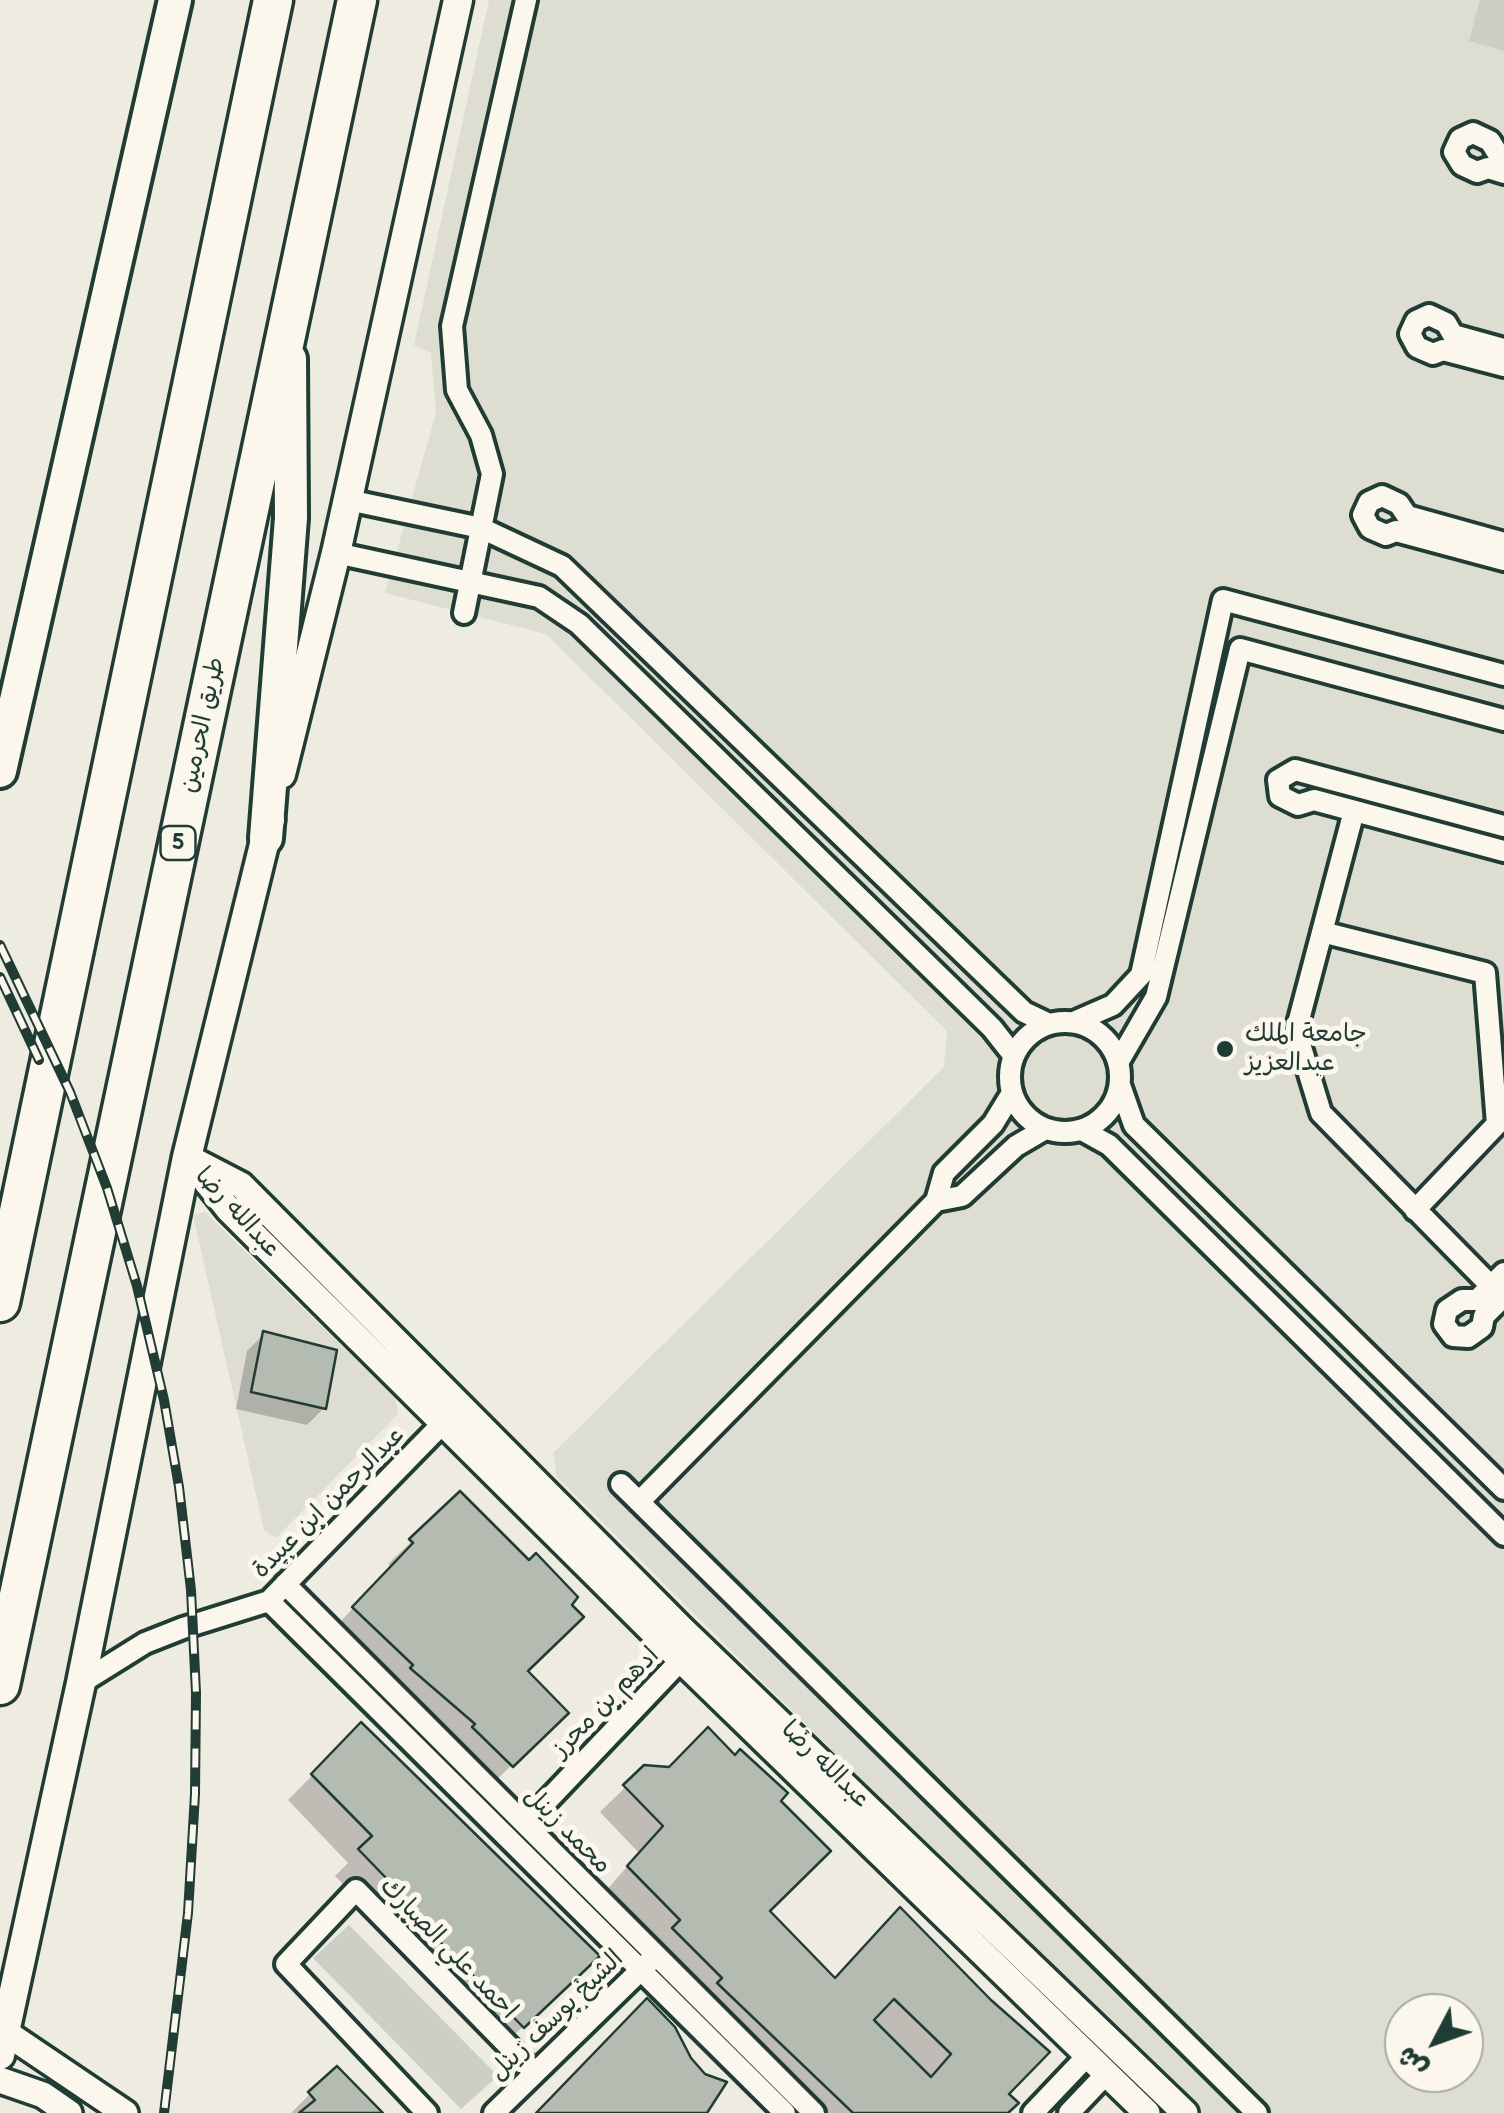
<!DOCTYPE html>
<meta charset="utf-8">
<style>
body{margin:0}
#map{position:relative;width:1504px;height:2113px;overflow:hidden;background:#eeece1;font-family:"Balsamiq Sans","Playpen Sans Arabic",sans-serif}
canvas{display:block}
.north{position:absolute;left:1384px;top:1993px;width:100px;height:100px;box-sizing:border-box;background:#fbf7ec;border:2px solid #a3ada2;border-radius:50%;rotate:229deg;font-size:28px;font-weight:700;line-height:40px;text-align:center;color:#1f3d34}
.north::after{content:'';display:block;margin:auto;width:35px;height:45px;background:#1f3d34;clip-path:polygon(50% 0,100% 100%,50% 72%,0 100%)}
</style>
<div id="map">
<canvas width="1504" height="2113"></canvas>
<div class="north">ش</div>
</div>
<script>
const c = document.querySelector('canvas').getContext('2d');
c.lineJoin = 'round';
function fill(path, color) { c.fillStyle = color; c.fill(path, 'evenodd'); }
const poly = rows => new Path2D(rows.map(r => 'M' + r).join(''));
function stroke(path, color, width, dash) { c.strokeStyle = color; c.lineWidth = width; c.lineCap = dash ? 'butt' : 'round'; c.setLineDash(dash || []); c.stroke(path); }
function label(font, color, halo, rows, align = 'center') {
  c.font = font + ' "Balsamiq Sans","Playpen Sans Arabic",sans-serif'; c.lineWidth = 10; c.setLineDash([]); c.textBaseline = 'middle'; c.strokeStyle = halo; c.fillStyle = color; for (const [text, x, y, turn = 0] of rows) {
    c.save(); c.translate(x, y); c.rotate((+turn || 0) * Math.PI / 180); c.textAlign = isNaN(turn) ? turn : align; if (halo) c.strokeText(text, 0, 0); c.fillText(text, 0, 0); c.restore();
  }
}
fill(poly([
 [489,0,1504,0,1504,2113,1196,2113,557,1477,553,1453,944,1067,947,1031,546,634,385,593,436,413,431,353,414,345],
 [1404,2013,1464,2013,1464,2073,1404,2073],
 [205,1212,396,1399,398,1414,276,1538,264,1530,193,1215]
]), '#ddddd2');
fill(poly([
 [1480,0,1504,0,1504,51,1469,41],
 [349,1925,498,2076,461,2109,313,1958]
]), '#cbcfc4');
fill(poly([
 [264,1334,324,1408,307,1425,236,1409,247,1351],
 [460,1495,525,1671,542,1736,488,1788,331,1632,391,1567,388,1564],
 [361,1726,572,1981,497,2051,391,1942,395,1937,335,1876,348,1863,288,1800],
 [645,1768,777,1801,767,1911,834,1980,875,1936,1006,2094,1005,2113,801,2113,694,2010,699,2004,604,1893,639,1853,600,1812],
 [337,2069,378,2113,291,2113,310,2094]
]), '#0003');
const building = poly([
 [263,1331,337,1350,326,1409,251,1392,263,1331],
 [460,1491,529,1560,536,1553,578,1597,572,1605,584,1617,528,1671,569,1713,513,1767,472,1727,475,1724,410,1668,413,1665,352,1607,413,1543,409,1539,460,1491],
 [361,1722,600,1956,524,2028,414,1915,418,1911,358,1849,372,1836,311,1774,361,1722],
 [708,1727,735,1755,740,1749,788,1793,781,1801,831,1851,770,1911,835,1978,900,1907,991,2000,1050,2052,1009,2094,1019,2103,1008,2113,853,2113,717,1983,722,1978,672,1928,680,1920,627,1866,663,1826,623,1785,644,1765,669,1767,708,1727],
 [894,1999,951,2054,931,2077,874,2020,894,1999],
 [647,1998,675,2027,691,2058,705,2074,727,2082,707,2113,536,2113,647,1998],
 [337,2066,383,2113,299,2113,315,2100,308,2092,337,2066]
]);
fill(building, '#b4bbb0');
stroke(building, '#1f3d34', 2.5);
const minor = poly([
 [1504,155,1498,154,1490,141,1473,133,1460,139,1454,152,1462,165,1477,172,1488,168,1504,173],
 [1504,349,1453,335,1446,323,1429,315,1416,321,1410,334,1417,347,1433,354,1443,350,1504,366],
 [348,500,481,528,562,566,1024,1012,1049,1024],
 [1504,543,1407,516,1399,504,1382,496,1369,502,1363,515,1370,528,1386,535,1396,531,1504,560],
 [336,553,539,597,579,624,992,1028,1014,1056],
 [464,613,492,474,481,435,457,390,452,326,526,0],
 [1354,811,1296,1031,1321,1113,1491,1286],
 [1504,826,1295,770,1278,780,1280,796,1298,805,1314,800,1504,851],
 [1322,932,1485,973,1497,1124,1415,1210],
 '1010 1077a55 55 0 1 1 110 0a55 55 0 1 1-110 0Z',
 [1074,1022,1113,1005,1141,975,1223,600,1504,675],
 [1119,1061,1156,997,1240,649,1504,720],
 [1120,1085,1134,1125,1504,1489],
 [1012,1093,993,1124,944,1173,936,1201,962,1196,1016,1146,1045,1129],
 [1082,1130,1109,1145,1504,1535],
 [1504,1273,1477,1300,1462,1300,1447,1310,1444,1324,1453,1336,1468,1337,1482,1327,1484,1316,1504,1296],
 [621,1484,1257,2113],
 [639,1502,936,1201],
 [285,1584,814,2113],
 [269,1601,785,2113],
 [81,1683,145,1643,183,1628,269,1601,444,1422],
 [525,1824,681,1660],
 [427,2113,286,1964,356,1890,535,2073],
 [494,2113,651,1960],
 [1033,2113,1089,2054],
 [1069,2113,1107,2073]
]);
const tertiary = poly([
 [187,1157,241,1185,682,1629,1185,2113],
 [193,1165,229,1210,681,1660,1147,2113],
 [5,2032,125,2113],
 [0,2080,43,2095,69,2113]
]);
const secondary = poly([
 [281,774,336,553,458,0],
 [0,2055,81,1683,187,1157,270,820]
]);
const primary = poly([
 [0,771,175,0],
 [266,838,291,518,290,359]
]);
const motorway = poly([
 [0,1302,273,0],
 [0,1685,357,0]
]);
stroke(minor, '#1f3d34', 28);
stroke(tertiary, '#1f3d34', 32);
stroke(secondary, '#1f3d34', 35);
stroke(primary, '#1f3d34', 40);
stroke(motorway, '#1f3d34', 45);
stroke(minor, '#fbf7ec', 20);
stroke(tertiary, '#fbf7ec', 25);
stroke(secondary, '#fbf7ec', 28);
stroke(primary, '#fbf7ec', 32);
stroke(motorway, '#fbf7ec', 38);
const rail = poly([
 [0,945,70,1092,107,1188,137,1286,164,1400,179,1487,191,1590,196,1693,195,1794,188,1913,164,2113],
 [0,977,39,1060]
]);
stroke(rail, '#1f3d34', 10);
stroke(rail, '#fbf7ec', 6, [19]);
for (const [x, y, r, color] of [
 [1225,1049,10,"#1f3d34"]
]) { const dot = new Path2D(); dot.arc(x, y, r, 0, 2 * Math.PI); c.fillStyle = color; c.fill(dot); stroke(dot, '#fbf7ec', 4); }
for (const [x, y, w] of [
 [178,843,35]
]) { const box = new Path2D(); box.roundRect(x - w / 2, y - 17, w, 34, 8); c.fillStyle = '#fbf7ec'; c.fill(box); stroke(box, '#1f3d34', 2.5); }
label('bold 22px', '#1f3d34', null, [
 ["5",178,843]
]);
label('25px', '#1f3d34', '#fbf7ec', [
 ["طريق الحرمين",203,725,-78],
 ["عبدالله رضا",237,1213,47],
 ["عبدالرحمن ابن عبيدة",329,1503,-45],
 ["ادهم بن محرز",606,1703,-46],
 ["عبدالله رضا",825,1765,44],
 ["محمد زينل",567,1831,45],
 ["احمد علي الصبارك",448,1949,46],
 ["الشيخ يوسف زينل",557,2016,-44]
]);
label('25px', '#1f3d34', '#fbf7ec', [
 ["جامعة الملك",1245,1035],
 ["عبدالعزيز",1245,1064]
], 'left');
</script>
